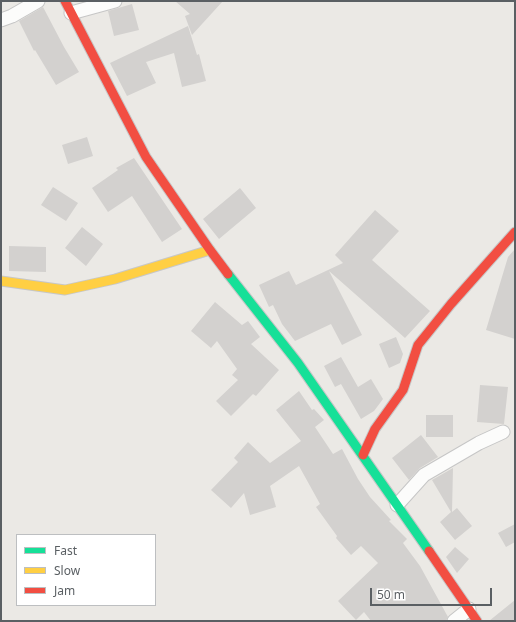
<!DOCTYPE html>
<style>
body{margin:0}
#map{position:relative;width:516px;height:622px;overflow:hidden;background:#ebe9e5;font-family:"Noto Sans",sans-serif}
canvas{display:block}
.frame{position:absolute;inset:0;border:2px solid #5a5f63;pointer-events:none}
.legend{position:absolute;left:16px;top:534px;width:140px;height:72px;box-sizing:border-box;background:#fff;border:1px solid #bdbfc1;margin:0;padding:5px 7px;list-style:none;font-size:12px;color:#5a5f63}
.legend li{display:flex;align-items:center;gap:8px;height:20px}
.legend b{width:20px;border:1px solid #bdbfc1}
.scale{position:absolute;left:370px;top:588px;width:122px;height:18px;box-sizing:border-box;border:2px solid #5a5f63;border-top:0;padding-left:5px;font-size:12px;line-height:14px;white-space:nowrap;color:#5a5f63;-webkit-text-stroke:3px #fff;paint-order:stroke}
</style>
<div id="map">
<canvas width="516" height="622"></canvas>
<div class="frame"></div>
<ul class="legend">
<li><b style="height:5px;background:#16e098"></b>Fast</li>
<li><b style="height:5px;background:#ffcf43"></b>Slow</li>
<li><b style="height:5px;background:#f24e42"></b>Jam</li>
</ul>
<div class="scale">50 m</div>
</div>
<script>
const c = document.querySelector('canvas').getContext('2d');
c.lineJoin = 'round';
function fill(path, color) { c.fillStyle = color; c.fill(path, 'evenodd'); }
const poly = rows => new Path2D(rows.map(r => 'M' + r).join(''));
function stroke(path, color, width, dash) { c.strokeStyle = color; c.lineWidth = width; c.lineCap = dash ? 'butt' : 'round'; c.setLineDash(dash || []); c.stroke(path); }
fill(poly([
 [175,1,223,1,192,35,185,16,190,14],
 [132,4,139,30,114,36,108,11],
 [43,7,64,47,79,72,56,85,35,50,34,51,19,21],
 [188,26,197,55,199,54,206,81,182,87,174,53,146,62,156,83,127,96,110,63],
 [87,137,93,156,68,164,62,145],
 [134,158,182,229,162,242,132,196,108,212,92,188,118,170,116,168],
 [53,187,78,203,66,221,41,205],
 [240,188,256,208,219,239,203,219],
 [375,210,399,231,372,260,430,311,405,338,329,271,362,335,342,345,331,324,295,341,282,324,273,305,269,307,259,285,289,271,296,285,343,263,335,255],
 [82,227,103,244,86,266,65,248],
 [9,246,46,247,46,272,9,271],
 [515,249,515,339,486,330,508,257],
 [215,302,242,325,248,321,260,337,251,344,279,370,256,396,253,394,231,416,216,401,238,380,232,375,237,369,217,341,211,348,191,331],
 [396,337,403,354,400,363,389,368,379,344],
 [341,357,358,387,371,379,383,399,374,411,361,419,341,384,335,387,324,366],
 [480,385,508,387,504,424,477,422],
 [299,391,312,410,314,409,324,420,315,427,333,454,342,449,358,479,370,497,391,520,389,521,407,539,403,543,420,566,448,617,446,621,371,621,364,612,356,620,338,601,378,563,361,546,351,555,336,538,337,536,316,507,320,504,299,466,270,486,276,507,250,515,244,493,231,508,211,490,238,462,234,458,248,442,270,463,301,441,276,410],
 [426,415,453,415,453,437,426,437],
 [421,435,438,457,420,468,409,480,392,458],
 [453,468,452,512,457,508,472,526,455,540,440,522,451,512,432,480],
 [515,524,515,542,506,547,498,533],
 [455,547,469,559,457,573,446,557],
 [515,600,515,621,489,621]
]), '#d3d1cf');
const street = poly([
 [71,13,115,1],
 [1,20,12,16,38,1],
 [397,505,424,475,479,443,503,432],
 [454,621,469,609]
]);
const fast = poly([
 [228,274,298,363,429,551]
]);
const slow = poly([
 [1,281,65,290,115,279,210,250]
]);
const jam = poly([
 [65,1,146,157,210,250,228,274],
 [363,455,375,429,403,390,418,345,451,304,515,232],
 [429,551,477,621]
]);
stroke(street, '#c6c6c6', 15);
stroke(fast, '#c7c7c7', 11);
stroke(slow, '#c7c7c7', 11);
stroke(jam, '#c7c7c7', 11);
stroke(street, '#fcfcfb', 13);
stroke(fast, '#16e098', 9);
stroke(slow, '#ffcf43', 9);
stroke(jam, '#f24e42', 9);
</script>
